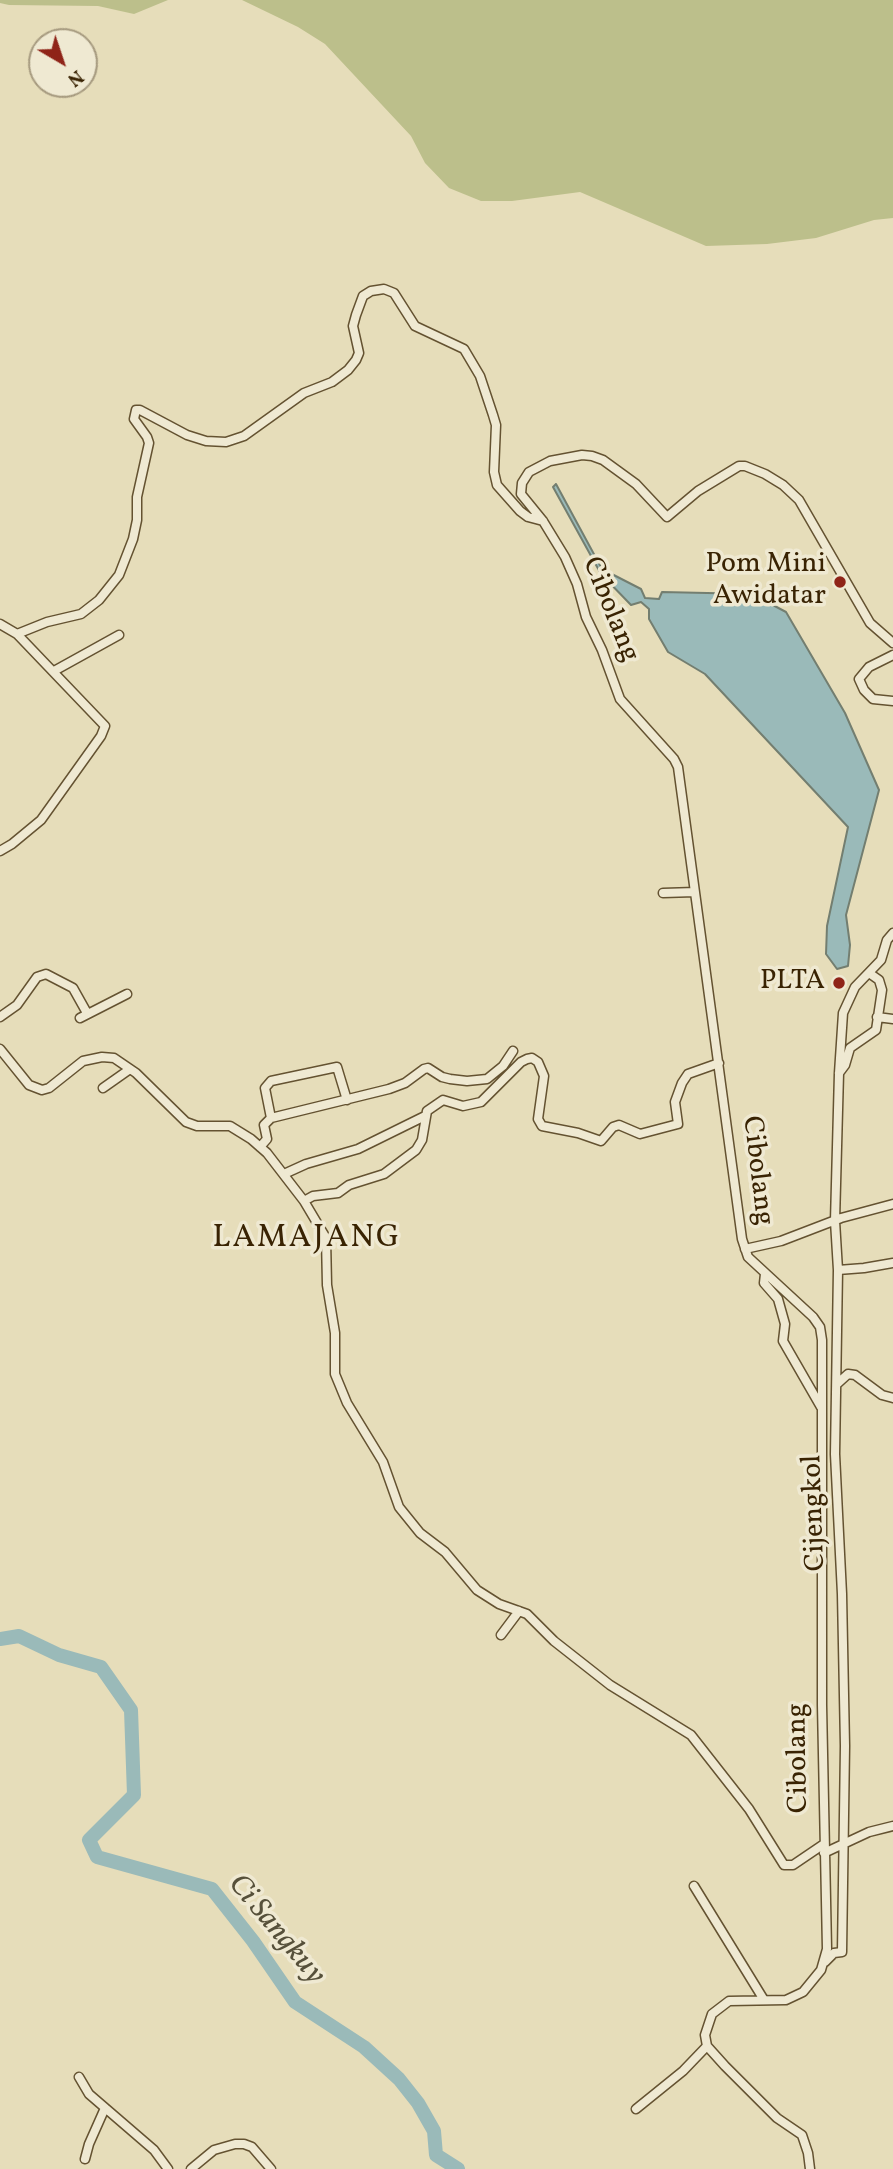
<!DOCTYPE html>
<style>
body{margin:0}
#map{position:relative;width:893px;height:2169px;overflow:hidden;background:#e6ddba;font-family:Vollkorn,serif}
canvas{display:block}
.north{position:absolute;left:28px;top:28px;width:70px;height:70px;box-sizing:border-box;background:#efe9d2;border:2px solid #a69a7f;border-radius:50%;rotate:141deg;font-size:19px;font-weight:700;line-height:28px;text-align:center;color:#392303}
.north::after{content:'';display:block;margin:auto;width:24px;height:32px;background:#8f2418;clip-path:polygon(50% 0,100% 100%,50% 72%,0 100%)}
</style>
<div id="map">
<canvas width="893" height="2169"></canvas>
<div class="north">N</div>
</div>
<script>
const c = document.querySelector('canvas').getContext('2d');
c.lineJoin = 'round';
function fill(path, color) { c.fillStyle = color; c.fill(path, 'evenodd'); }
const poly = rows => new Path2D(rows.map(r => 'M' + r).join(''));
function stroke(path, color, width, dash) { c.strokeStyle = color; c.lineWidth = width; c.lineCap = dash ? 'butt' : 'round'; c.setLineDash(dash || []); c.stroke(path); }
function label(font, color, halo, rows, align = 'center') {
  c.font = font + ' Vollkorn,serif'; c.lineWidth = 7; c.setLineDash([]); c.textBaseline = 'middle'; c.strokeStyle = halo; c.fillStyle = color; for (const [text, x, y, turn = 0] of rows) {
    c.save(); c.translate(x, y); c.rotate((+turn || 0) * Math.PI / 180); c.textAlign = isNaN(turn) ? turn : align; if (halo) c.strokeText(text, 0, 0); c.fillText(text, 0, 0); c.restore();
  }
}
fill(poly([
 [0,0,168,0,134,14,98,6,9,5,0,3],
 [242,0,893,0,893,218,874,220,816,238,767,244,706,246,580,192,512,201,481,201,449,188,425,163,411,136,325,44,298,27]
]), '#bcbf8b');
const water = poly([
 [556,484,602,569,641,589,645,598,659,599,662,592,752,594,786,612,845,713,879,790,846,915,850,945,848,966,837,969,826,954,827,926,848,827,705,674,668,652,649,619,649,609,641,602,631,605,601,574,553,487,556,484]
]);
fill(water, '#9abab9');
stroke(water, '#737e70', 2);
stroke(poly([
 [0,1639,19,1636,59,1655,101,1667,131,1710,134,1795,89,1840,97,1857,212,1889,253,1941,295,2002,364,2047,399,2079,418,2103,434,2131,436,2155,458,2169]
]), '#9abab9', 14);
const minor = poly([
 [0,624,17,634,105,726,101,736,41,820,12,844,0,851],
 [17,634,47,622,81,614,99,600,119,575,133,539,137,520,137,497,149,443,147,437,134,419,136,410,140,410,187,435,206,441,226,442,244,436,304,393,332,382,348,370,356,360,359,353,353,326,356,315,363,296,371,291,384,289,394,293,415,326,464,349,480,376,493,415,496,425,494,472,497,485,520,511,528,517,543,521],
 [893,655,869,667,859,679,864,690,873,699,893,701],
 [54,671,119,635],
 [663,893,695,892],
 [0,1017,17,1005,37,977,46,974,73,988,87,1013],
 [877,1017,893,1019],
 [80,1018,127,994],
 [0,1049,29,1085,42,1090,49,1088,83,1061,102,1057,114,1058,136,1073,186,1122,197,1126,230,1126,251,1139,267,1153,304,1201,326,1238,327,1285,335,1333,335,1374,347,1403,383,1462,399,1507,420,1533,445,1552,477,1590,499,1604,527,1614,554,1641,610,1685,691,1735,749,1809,784,1865,793,1865,824,1844],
 [839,1073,845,1065,850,1048,876,1030,882,990,879,980,869,973],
 [103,1088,130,1069],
 [271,1118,265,1088,271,1081,337,1067,347,1100],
 [260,1147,267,1139,264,1125,271,1118,389,1089,405,1083,424,1069,428,1068,442,1077,450,1079,467,1081,487,1079,503,1066,513,1051],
 [284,1174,306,1164,358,1149,425,1116],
 [304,1201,313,1196,338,1193,349,1185,384,1174,416,1150,422,1140,427,1111,443,1100,463,1106,481,1102,521,1062,527,1059,532,1058,538,1062,544,1076,538,1119,542,1126,578,1133,601,1141,613,1127,619,1125,640,1134,678,1124,675,1102,682,1083,688,1074,719,1063],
 [745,1249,781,1241,841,1218,893,1204],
 [838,1270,864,1268,893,1263],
 [765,1274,764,1283,778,1299,785,1324,783,1341,821,1407],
 [837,1384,848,1374,855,1375,882,1395,893,1398],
 [501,1635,519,1611],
 [824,1853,869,1832,893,1826],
 [694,1886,764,2000],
 [825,1962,834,1953,842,1952,845,1746,842,1594,835,1454,838,1270,835,1221,839,1073,843,1013,855,987,881,960,887,940,893,933],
 [79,2077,89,2094,154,2150,168,2169],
 [636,2109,683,2071,707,2046],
 [85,2159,89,2144,105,2108],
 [191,2169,214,2150,235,2144,244,2144,252,2147,271,2169],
 [810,2169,808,2153,802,2135,777,2118,725,2066,707,2046,705,2035,712,2014,729,2001,786,2000,803,1992,821,1970,827,1949,822,1705,822,1340,820,1327,813,1317,748,1257,742,1239,678,767,674,759,620,699,602,650,586,617,577,584,565,557,543,521,521,494,522,483,529,472,550,461,582,455,592,456,603,460,636,484,667,517,698,491,739,466,745,466,765,474,783,485,799,500,870,623,893,643]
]);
stroke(minor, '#645231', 11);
stroke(minor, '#efe9d2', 8);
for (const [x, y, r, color] of [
 [840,582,7,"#8f2418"],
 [839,983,7,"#8f2418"]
]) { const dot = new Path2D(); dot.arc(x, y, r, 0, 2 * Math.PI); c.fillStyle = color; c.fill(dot); stroke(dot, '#efe9d2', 2.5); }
label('28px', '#392303', '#efe9d2', [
 ["Pom Mini",826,566],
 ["Awidatar",826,598],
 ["PLTA",825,983]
], 'right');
label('28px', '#392303', '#efe9d2', [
 ["Cibolang",609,610,68],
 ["Cibolang",756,1171,83],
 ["Cijengkol",816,1513,-92],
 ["Cibolang",800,1758,-91]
]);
label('italic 30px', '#56503a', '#efe9d2', [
 ["Ci Sangkuy",275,1931,50]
]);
c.letterSpacing = '2px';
label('32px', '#392303', '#efe9d2', [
 ["LAMAJANG",307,1240]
]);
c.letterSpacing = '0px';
</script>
